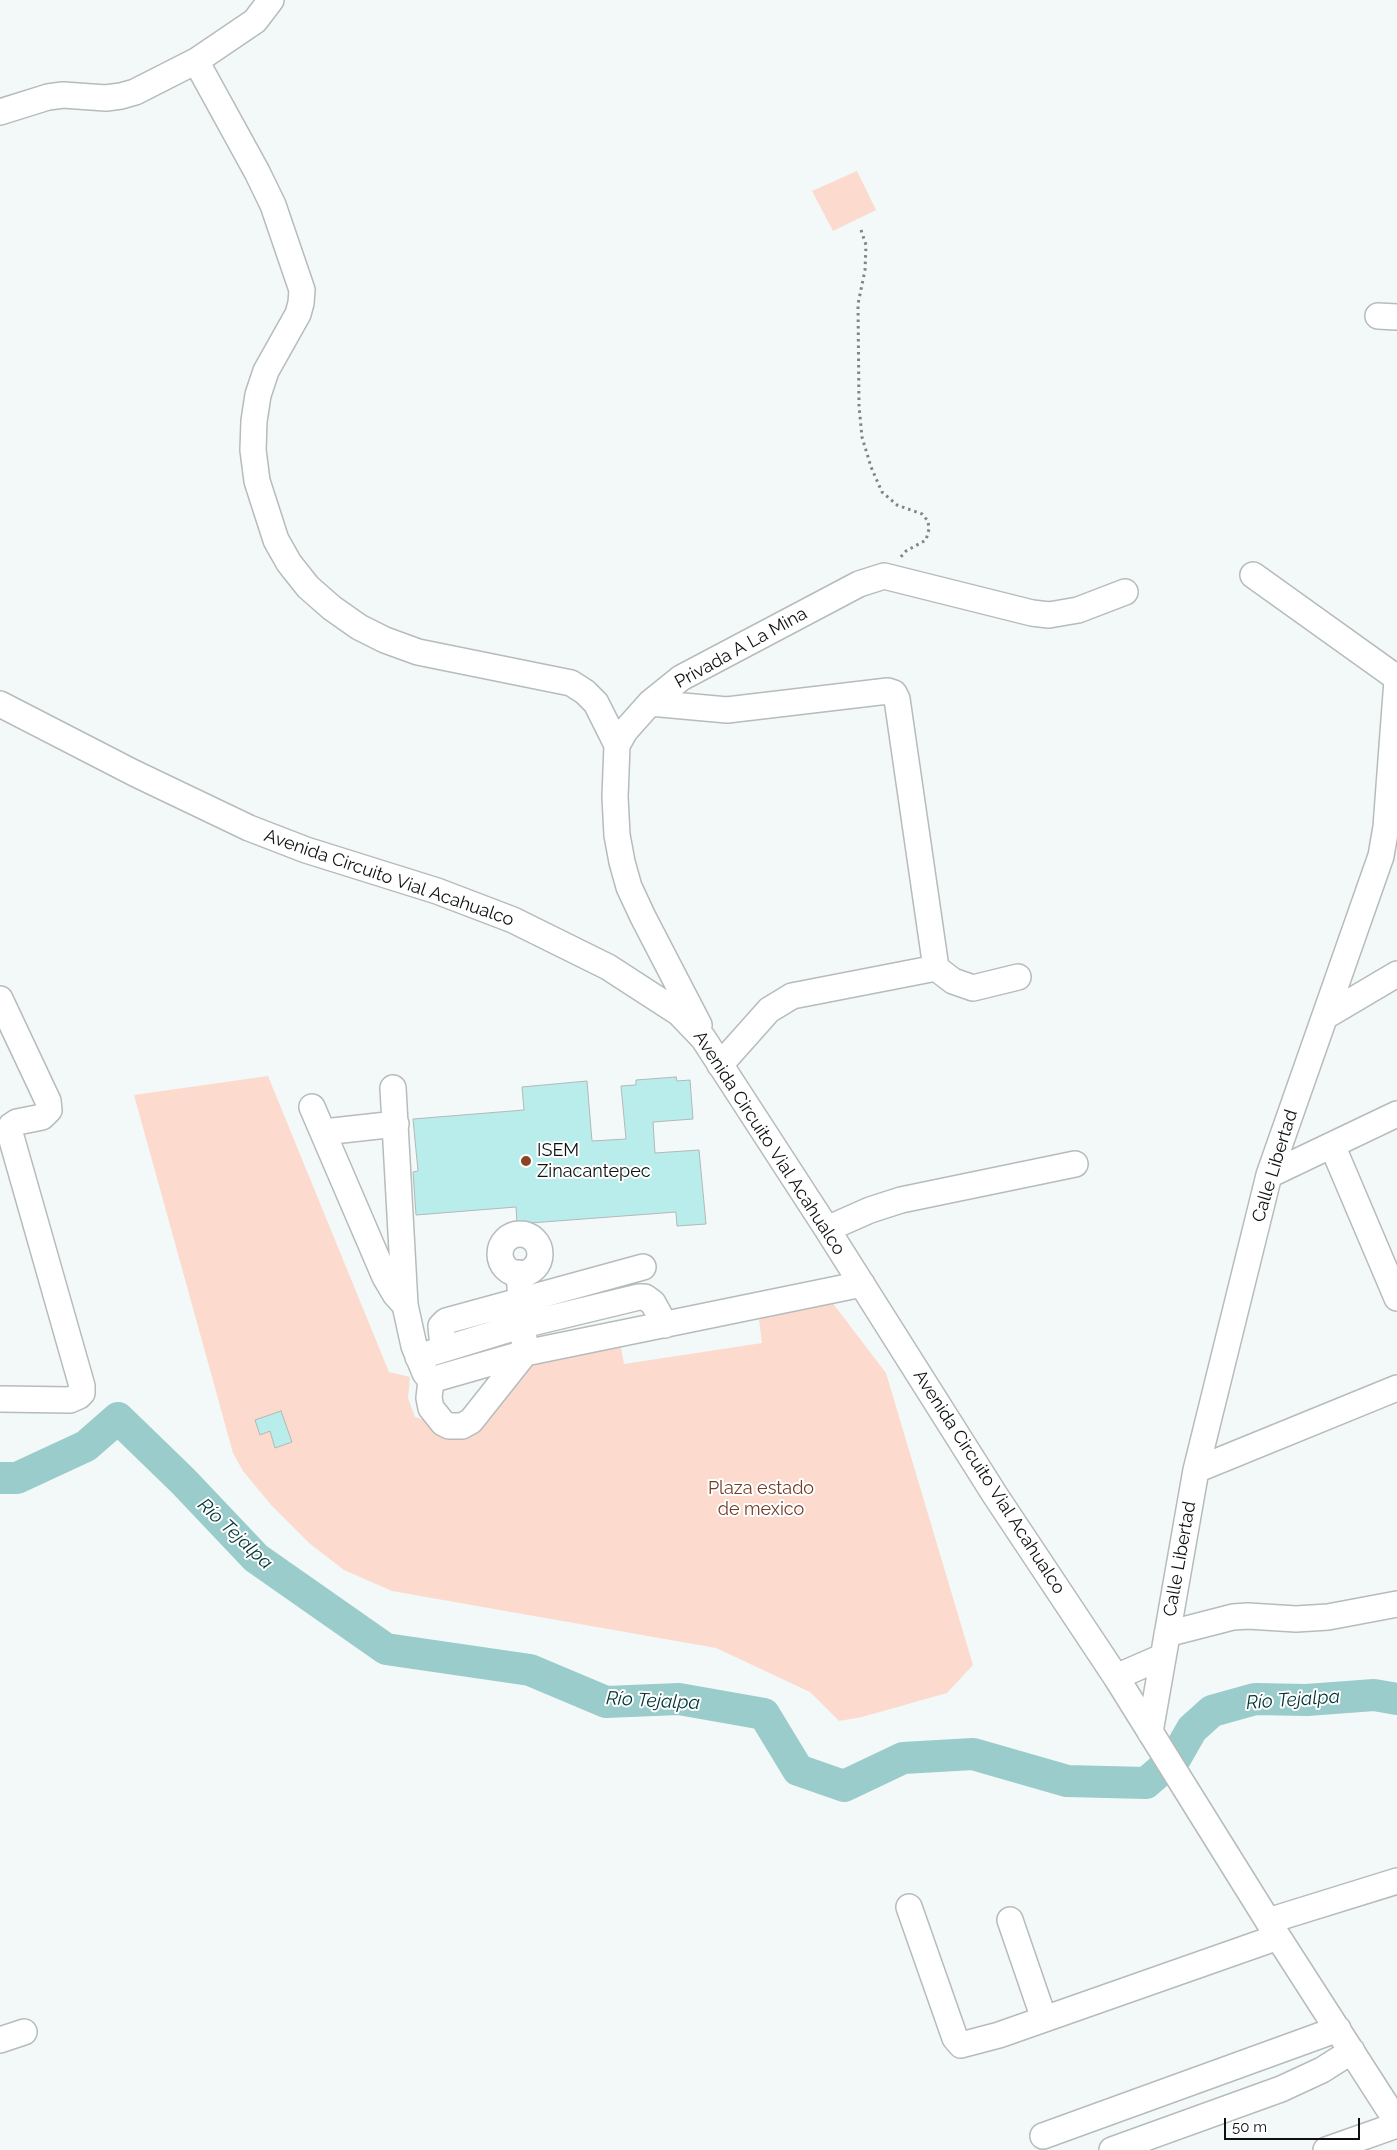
<!DOCTYPE html>
<meta charset="utf-8">
<style>
body{margin:0}
#map{position:relative;width:1397px;height:2150px;overflow:hidden;background:#f2f9f8;font-family:Raleway,sans-serif}
canvas{display:block}
.scale{position:absolute;left:1224px;top:2118px;width:136px;height:22px;box-sizing:border-box;border:2px solid #0f1111;border-top:0;padding-left:6px;font-size:15px;line-height:18px;white-space:nowrap;color:#0f1111;-webkit-text-stroke:4px #fff;paint-order:stroke}
</style>
<div id="map">
<canvas width="1397" height="2150"></canvas>
<div class="scale">50 m</div>
</div>
<script>
const c = document.querySelector('canvas').getContext('2d');
c.lineJoin = 'round';
function fill(path, color) { c.fillStyle = color; c.fill(path, 'evenodd'); }
const poly = rows => new Path2D(rows.map(r => 'M' + r).join(''));
function stroke(path, color, width, dash) { c.strokeStyle = color; c.lineWidth = width; c.lineCap = dash ? 'butt' : 'round'; c.setLineDash(dash || []); c.stroke(path); }
function label(font, color, halo, rows, align = 'center') {
  c.font = font + ' Raleway,sans-serif'; c.lineWidth = 4; c.setLineDash([]); c.textBaseline = 'middle'; c.strokeStyle = halo; c.fillStyle = color; for (const [text, x, y, turn = 0] of rows) {
    c.save(); c.translate(x, y); c.rotate((+turn || 0) * Math.PI / 180); c.textAlign = isNaN(turn) ? turn : align; if (halo) c.strokeText(text, 0, 0); c.fillText(text, 0, 0); c.restore();
  }
}
fill(poly([
 [857,171,876,210,833,231,812,191],
 [268,1076,389,1372,410,1377,408,1398,415,1417,467,1433,523,1371,539,1363,620,1342,624,1364,762,1343,759,1320,825,1293,886,1373,973,1665,947,1693,862,1717,839,1721,810,1692,716,1648,392,1591,344,1570,309,1543,272,1506,243,1471,233,1453,134,1095]
]), '#fcdbce');
stroke(poly([
 [0,1478,17,1478,86,1446,118,1418,183,1481,256,1558,386,1649,530,1670,606,1702,679,1699,764,1714,798,1770,844,1786,903,1758,973,1754,1067,1781,1146,1783,1176,1757,1192,1729,1212,1711,1255,1699,1307,1700,1374,1695,1397,1699]
]), '#99ccca', 32);
const building = poly([
 [676,1077,677,1081,690,1080,693,1119,653,1122,655,1153,699,1150,706,1224,677,1226,676,1212,517,1224,516,1207,416,1215,413,1172,418,1171,413,1119,524,1110,522,1087,587,1081,592,1141,626,1139,621,1086,636,1085,636,1080,676,1077],
 [281,1411,292,1442,275,1448,270,1431,260,1435,255,1420,281,1411]
]);
fill(building, '#b9edeb');
stroke(building, '#b2b8b8', 1);
const minor = poly([
 [196,61,257,172,273,205,302,290,301,303,298,314,266,371,258,395,254,421,253,450,257,481,276,540,289,563,308,587,332,608,359,627,385,640,418,652,571,683,585,692,596,703,617,745,615,797,617,835,622,862,629,887,643,917,699,1025],
 [0,112,48,97,63,95,106,98,121,96,135,92,196,61,255,21,271,0],
 [1378,316,1397,317],
 [1253,575,1397,678],
 [650,703,727,710,888,691,894,693,897,699,936,968],
 [0,704,134,773,249,828,306,850,437,891,513,920,608,967,679,1013,703,1038,827,1229,995,1495,1116,1677,1278,1937,1397,2122],
 [617,745,625,731,650,703,681,678,859,584,884,576,1032,613,1049,615,1078,610,1125,592],
 [0,999,48,1101,49,1110,42,1117,17,1122,11,1126,10,1133,82,1386,82,1393,79,1396,70,1400,0,1399],
 [1326,1016,1397,974],
 [720,1065,769,1010,792,996,936,968,953,981,973,988,1018,977],
 [393,1088,405,1305,414,1346,425,1373,431,1380,429,1398,431,1408,443,1423,449,1426,462,1426,471,1421,525,1353,862,1284],
 [312,1107,385,1277,395,1294,405,1305],
 [324,1132,396,1124],
 [1332,1145,1397,1298],
 [1269,1175,1397,1114],
 [827,1229,870,1210,901,1200,1075,1164],
 '500 1254a20 20 0 1 1 40 0a20 20 0 1 1-40 0Z',
 [443,1348,441,1326,446,1321,643,1267],
 [418,1357,523,1325,639,1297,645,1297,653,1303,665,1325],
 [431,1380,525,1353,519,1273],
 [1196,1470,1397,1388],
 [1167,1634,1233,1617,1248,1616,1296,1619,1328,1617,1397,1604],
 [1116,1677,1162,1657],
 [1150,1732,1196,1470,1269,1175,1381,856,1386,827,1397,680],
 [909,1907,955,2038,961,2045,999,2035,1278,1937],
 [1010,1920,1044,2019],
 [1268,1921,1397,1881],
 [0,2040,24,2032],
 [1043,2136,1338,2029],
 [1112,2150,1281,2089,1322,2070,1352,2051],
 [1326,2150,1397,2125]
]);
stroke(minor, '#b5bcbb', 28);
stroke(poly([
 [861,230,866,245,865,270,858,304,859,406,862,437,871,467,882,492,897,505,922,514,928,521,929,529,926,540,906,551,899,559]
]), '#808584', 3, [2.5, 4]);
stroke(minor, '#fff', 25);
for (const [x, y, r, color] of [
 [526,1161,6,"#8c4424"]
]) { const dot = new Path2D(); dot.arc(x, y, r, 0, 2 * Math.PI); c.fillStyle = color; c.fill(dot); stroke(dot, '#fff', 2); }
label('18px', '#0f1111', '#fff', [
 ["Privada A La Mina",741,648,-29],
 ["Avenida Circuito Vial Acahualco",389,878,19],
 ["Avenida Circuito Vial Acahualco",769,1143,57],
 ["Calle Libertad",1275,1166,-73],
 ["Avenida Circuito Vial Acahualco",989,1482,57],
 ["Calle Libertad",1180,1559,-80]
]);
label('18px', '#0f1111', '#fff', [
 ["ISEM",537,1151],
 ["Zinacantepec",537,1172]
], 'left');
label('18px', '#723d26', '#fff', [
 ["Plaza estado",761,1489],
 ["de mexico",761,1510]
]);
label('italic 19px', '#013434', '#fff', [
 ["Río Tejalpa",235,1534,43],
 ["Río Tejalpa",1293,1700,-4],
 ["Río Tejalpa",653,1701,3]
]);
</script>
